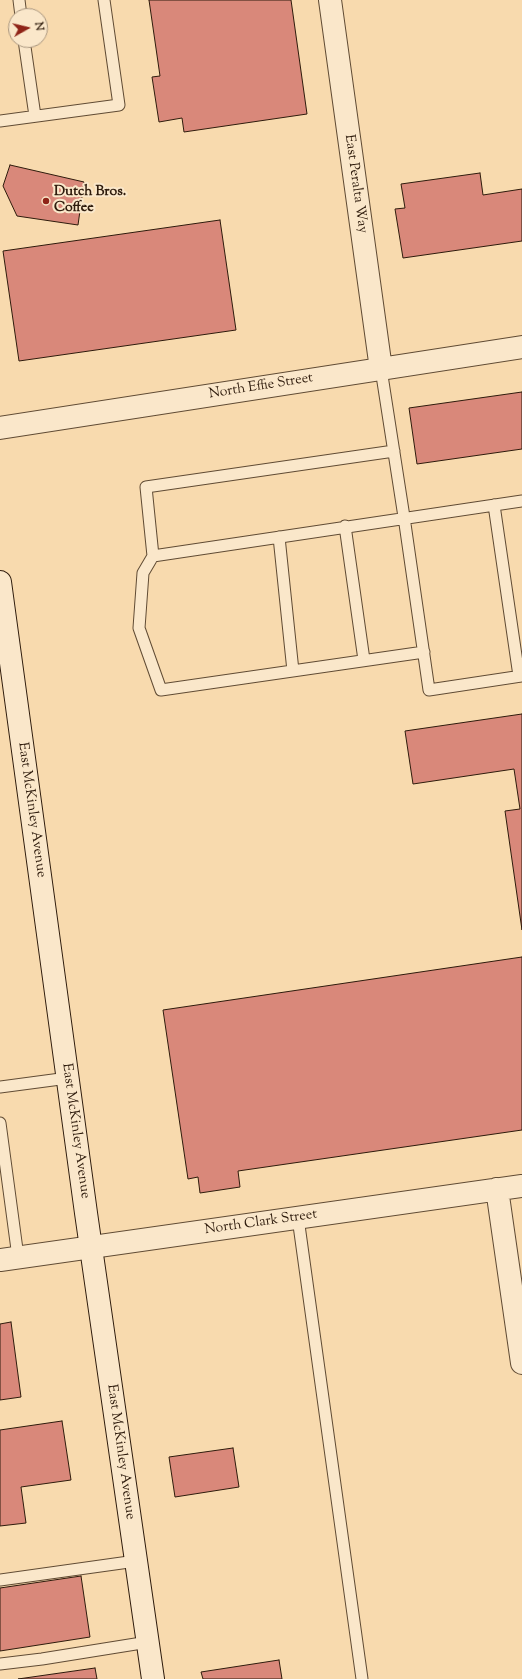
<!DOCTYPE html>
<style>
body{margin:0}
#map{position:relative;width:522px;height:1679px;overflow:hidden;background:#f8daae;font-family:"Sorts Mill Goudy",serif}
canvas{display:block}
.north{position:absolute;left:8px;top:8px;width:40px;height:40px;box-sizing:border-box;background:#fae7ca;border:1px solid #a8957e;border-radius:50%;rotate:82deg;font-size:11px;font-weight:700;line-height:16px;text-align:center;color:#2e1b0c}
.north::after{content:'';display:block;margin:auto;width:14px;height:18px;background:#8f2418;clip-path:polygon(50% 0,100% 100%,50% 72%,0 100%)}
</style>
<div id="map">
<canvas width="522" height="1679"></canvas>
<div class="north">N</div>
</div>
<script>
const c = document.querySelector('canvas').getContext('2d');
c.lineJoin = 'round';
function fill(path, color) { c.fillStyle = color; c.fill(path, 'evenodd'); }
const poly = rows => new Path2D(rows.map(r => 'M' + r).join(''));
function stroke(path, color, width, dash) { c.strokeStyle = color; c.lineWidth = width; c.lineCap = dash ? 'butt' : 'round'; c.setLineDash(dash || []); c.stroke(path); }
function label(font, color, halo, rows, align = 'center') {
  c.font = font + ' "Sorts Mill Goudy",serif'; c.lineWidth = 4; c.setLineDash([]); c.textBaseline = 'middle'; c.strokeStyle = halo; c.fillStyle = color; for (const [text, x, y, turn = 0] of rows) {
    c.save(); c.translate(x, y); c.rotate((+turn || 0) * Math.PI / 180); c.textAlign = isNaN(turn) ? turn : align; if (halo) c.strokeText(text, 0, 0); c.fillText(text, 0, 0); c.restore();
  }
}
const building = poly([
 [149,0,291,0,307,114,184,132,182,118,159,122,152,77,160,76,149,0],
 [10,165,84,182,78,225,17,216,3,186,10,165],
 [480,173,483,195,522,189,522,241,403,258,395,209,405,208,401,184,480,173],
 [220,220,236,330,19,361,3,251,220,220],
 [522,392,522,449,417,464,409,408,522,392],
 [522,714,522,930,505,811,520,809,514,769,413,784,405,731,522,714],
 [522,957,522,1130,238,1171,240,1187,200,1193,198,1177,188,1179,163,1010,522,957],
 [11,1322,21,1397,0,1400,0,1324,11,1322],
 [62,1421,71,1480,21,1487,26,1523,0,1526,0,1430,62,1421],
 [233,1448,239,1487,175,1497,169,1457,233,1448],
 [81,1576,90,1637,0,1651,0,1588,81,1576],
 [279,1660,282,1679,203,1679,201,1672,279,1660],
 [95,1668,97,1679,18,1679,95,1668]
]);
fill(building, '#d9887a');
stroke(building, '#2e1b0c', 1);
const lane = poly([
 [19,0,21,16],
 [24,40,35,116],
 [0,121,119,105,104,0],
 [381,369,404,517,429,690,522,676],
 [494,505,519,676],
 [345,526,364,660],
 [279,537,293,671],
 [153,556,146,487,394,451],
 [424,652,161,690,139,628,143,573,153,556,522,501],
 [0,1087,68,1078],
 [0,1123,18,1257],
 [298,1218,362,1679],
 [0,1580,136,1561],
 [0,1664,42,1659,148,1642]
]);
const street = poly([
 [330,0,381,369],
 [0,428,522,347],
 [497,1189,522,1363],
 [0,1260,522,1186]
]);
const secondary = poly([
 [0,582,86,1213,153,1679]
]);
stroke(lane, '#604b34', 13);
stroke(street, '#604b34', 24);
stroke(secondary, '#2e1b0c', 24);
stroke(lane, '#fae7ca', 11);
stroke(street, '#fae7ca', 22);
stroke(secondary, '#fae7ca', 22);
for (const [x, y, r, color] of [
 [46,201,4,"#8f2418"]
]) { const dot = new Path2D(); dot.arc(x, y, r, 0, 2 * Math.PI); c.fillStyle = color; c.fill(dot); stroke(dot, '#fae7ca', 1.5); }
label('14px', '#2e1b0c', '#fae7ca', [
 ["East Peralta Way",355,184,82],
 ["North Effie Street",261,387,-9],
 ["East McKinley Avenue",31,810,82],
 ["East McKinley Avenue",75,1131,82],
 ["North Clark Street",261,1223,-8],
 ["East McKinley Avenue",120,1452,82]
]);
label('bold 14px', '#2e1b0c', '#fae7ca', [
 ["Dutch Bros.",54,193],
 ["Coffee",54,209]
], 'left');
</script>
